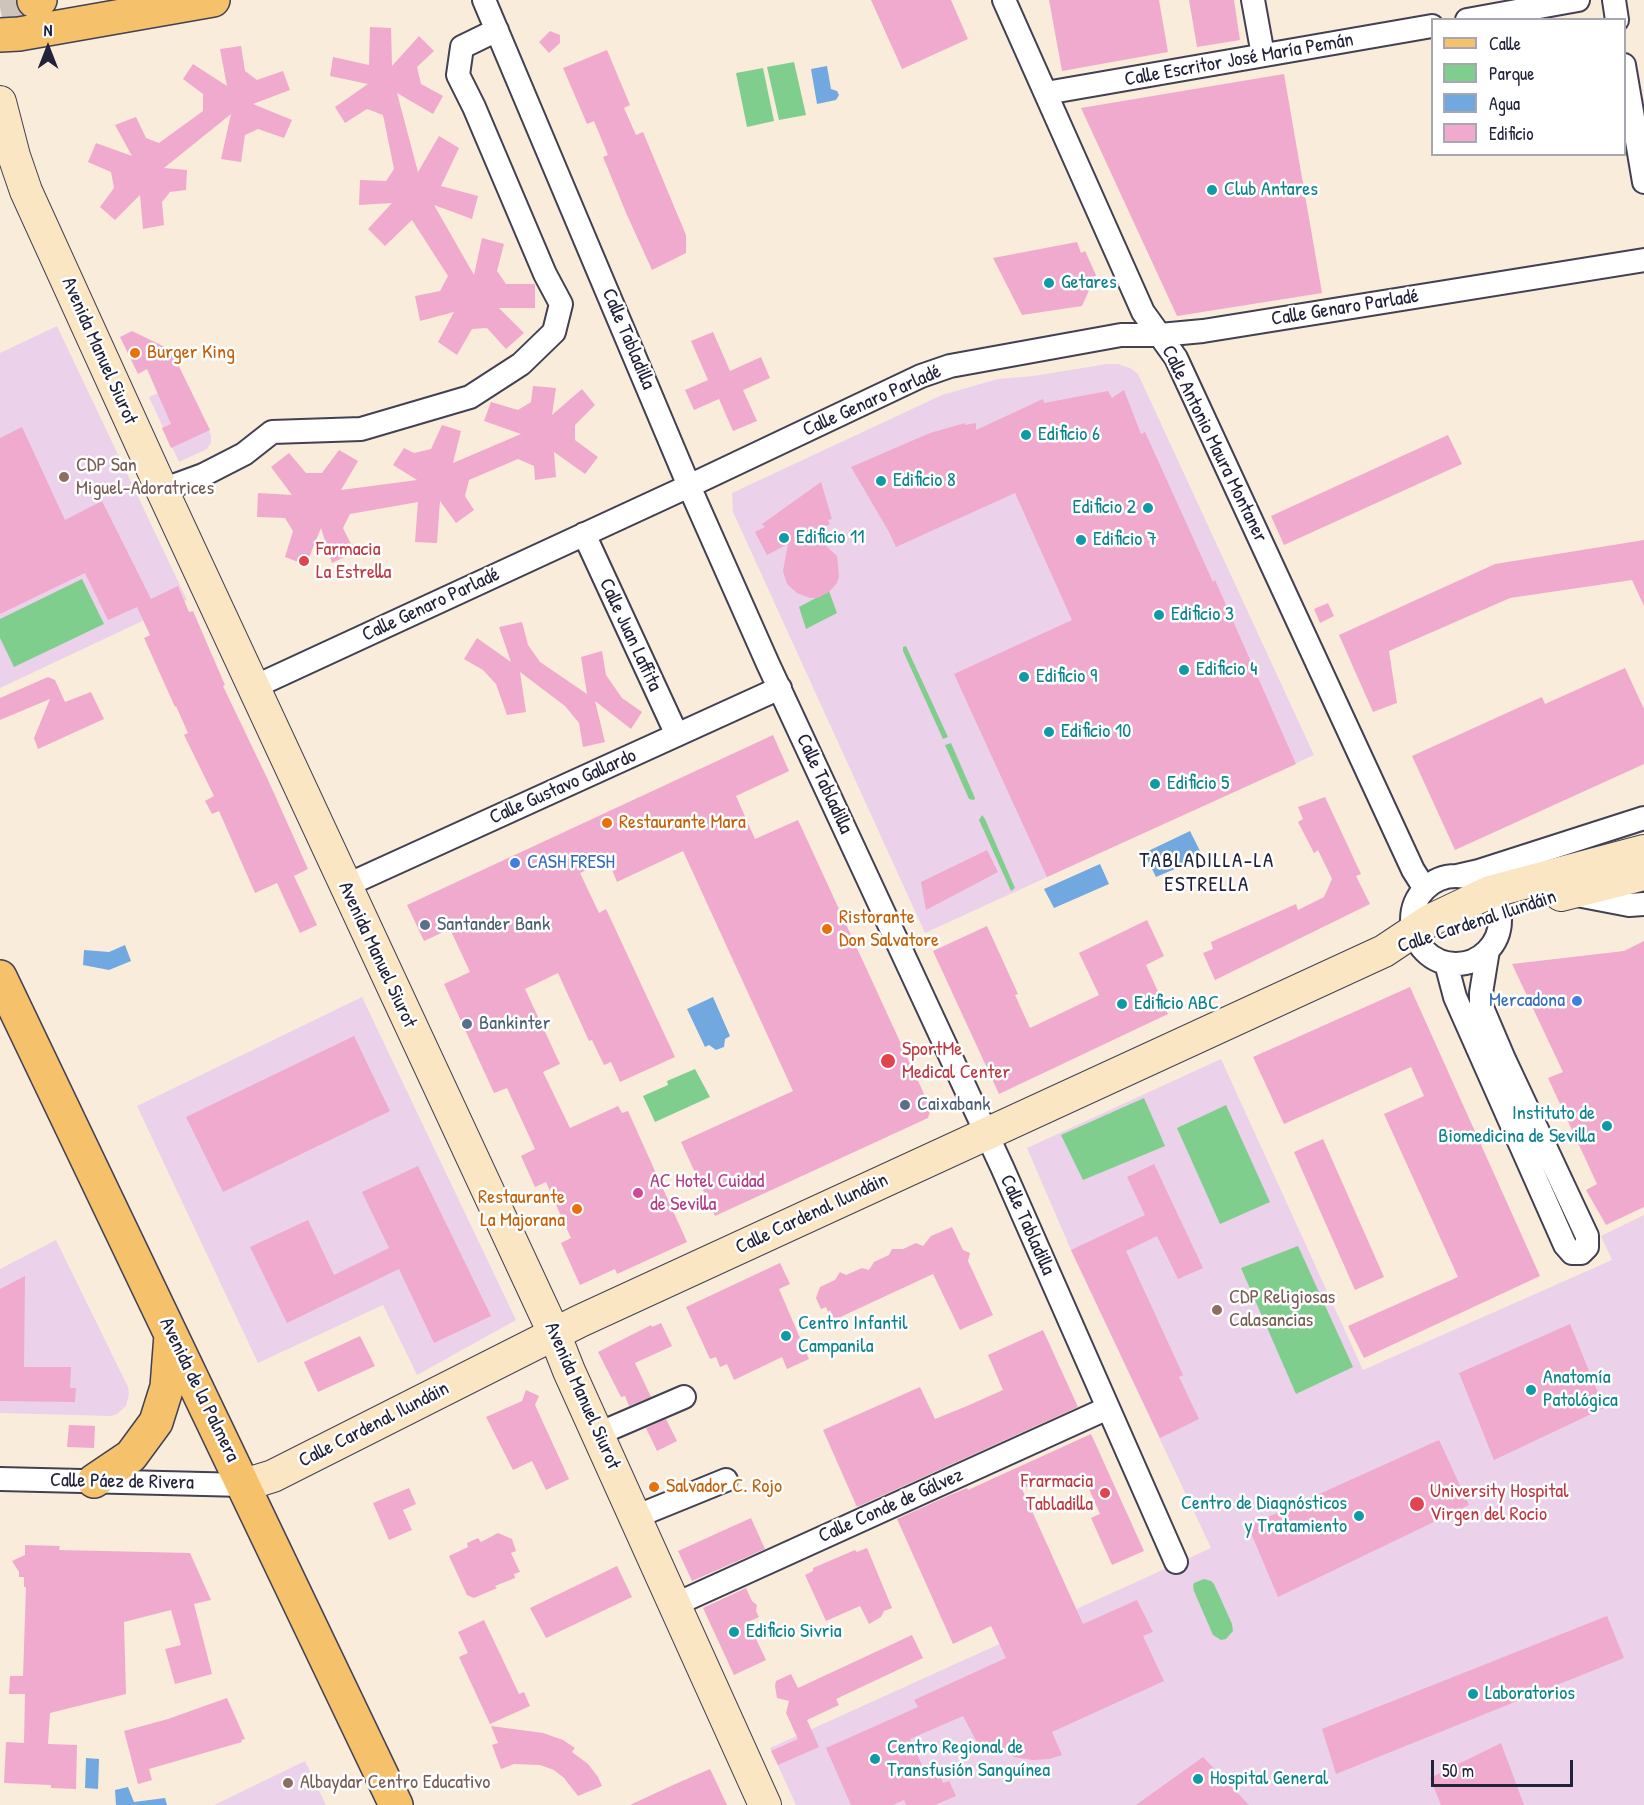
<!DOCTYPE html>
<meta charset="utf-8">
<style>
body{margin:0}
#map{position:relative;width:1644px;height:1805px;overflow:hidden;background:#f9ecdb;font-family:"Patrick Hand",sans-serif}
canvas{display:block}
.legend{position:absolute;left:1431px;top:18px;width:195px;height:138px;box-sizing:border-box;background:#fff;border:2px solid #a7a7b1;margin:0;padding:8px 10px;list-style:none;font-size:18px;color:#22223b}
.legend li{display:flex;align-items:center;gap:12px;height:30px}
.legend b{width:30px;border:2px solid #a7a7b1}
.north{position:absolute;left:18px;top:18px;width:60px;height:60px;-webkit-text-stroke:4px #fff;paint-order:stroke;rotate:0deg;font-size:16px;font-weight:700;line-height:24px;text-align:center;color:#22223b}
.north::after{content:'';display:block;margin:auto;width:21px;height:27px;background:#22223b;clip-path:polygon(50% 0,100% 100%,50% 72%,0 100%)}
.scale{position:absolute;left:1431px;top:1760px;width:142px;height:27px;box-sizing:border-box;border:3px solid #22223b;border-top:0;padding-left:8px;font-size:18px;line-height:21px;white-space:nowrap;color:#22223b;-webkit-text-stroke:4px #fff;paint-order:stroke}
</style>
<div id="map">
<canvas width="1644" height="1805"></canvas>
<ul class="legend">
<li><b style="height:8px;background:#f5c16b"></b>Calle</li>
<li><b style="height:16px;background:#80ce8d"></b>Parque</li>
<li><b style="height:16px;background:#71a8e0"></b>Agua</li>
<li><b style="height:16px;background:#efaace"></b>Edificio</li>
</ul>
<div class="north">N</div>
<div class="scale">50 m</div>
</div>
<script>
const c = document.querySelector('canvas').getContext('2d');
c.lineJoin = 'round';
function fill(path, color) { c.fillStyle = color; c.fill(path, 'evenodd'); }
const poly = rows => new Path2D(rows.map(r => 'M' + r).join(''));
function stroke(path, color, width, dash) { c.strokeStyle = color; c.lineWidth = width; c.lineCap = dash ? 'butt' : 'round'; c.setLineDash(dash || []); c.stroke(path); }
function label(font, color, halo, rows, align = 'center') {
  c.font = font + ' "Patrick Hand",sans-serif'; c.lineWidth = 5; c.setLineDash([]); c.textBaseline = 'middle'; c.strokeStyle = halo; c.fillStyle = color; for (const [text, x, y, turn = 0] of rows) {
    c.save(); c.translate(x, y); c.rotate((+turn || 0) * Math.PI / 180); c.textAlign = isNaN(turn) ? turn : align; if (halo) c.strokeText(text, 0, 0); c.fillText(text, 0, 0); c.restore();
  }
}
fill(poly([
 [57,326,187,600,0,688,0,353],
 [1107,364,1118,364,1130,368,1138,374,1314,755,925,933,733,512,732,493,942,395,998,379,1033,376],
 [185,381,211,435,211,443,207,449,179,462,149,397],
 [362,997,516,1320,417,1375,383,1305,258,1363,137,1106],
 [1221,1059,1363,1370,1612,1260,1601,1236,1644,1215,1644,1805,796,1805,770,1748,1211,1548,1071,1250,1027,1148],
 [56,1240,128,1387,129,1394,126,1406,117,1414,111,1416,0,1413,0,1269],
 [305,1761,326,1805,214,1805]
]), '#ecd1eb');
fill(poly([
 [794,62,806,115,779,120,767,67],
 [763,68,774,121,747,127,736,73],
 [82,579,104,624,14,667,0,638,0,619],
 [829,591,837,613,806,629,799,607],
 [906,646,948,737,943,739,903,651,903,647],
 [951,743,975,798,974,800,969,799,945,745],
 [982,815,985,819,1015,888,1011,891,979,820],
 [695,1069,710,1097,655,1122,643,1096,668,1085,667,1081],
 [1144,1098,1165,1146,1083,1180,1061,1135],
 [1226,1105,1270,1202,1220,1224,1177,1128],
 [1298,1246,1353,1367,1296,1394,1241,1268],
 [1204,1579,1211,1581,1214,1584,1232,1624,1233,1631,1226,1639,1221,1640,1213,1635,1194,1591,1193,1586,1194,1583]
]), '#80ce8d');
fill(poly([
 [827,66,831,89,837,91,839,95,836,100,817,104,811,69],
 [1190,831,1203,857,1156,877,1144,853],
 [1100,864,1109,884,1054,908,1044,889],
 [125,945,131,961,109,970,83,965,84,950,109,952],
 [713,997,730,1036,725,1039,724,1047,716,1050,709,1045,705,1047,687,1009],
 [86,1758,99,1759,98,1789,85,1788],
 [128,1787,134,1802,165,1798,167,1805,116,1805,115,1790]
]), '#71a8e0');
fill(poly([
 [871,0,951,0,968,39,902,69],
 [1049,0,1159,0,1168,52,1062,71],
 [1189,0,1234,0,1240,40,1197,47],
 [370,27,391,28,392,66,419,36,434,51,417,67,421,84,443,96,433,114,397,93,418,172,439,136,459,148,441,186,478,196,472,219,434,205,474,275,482,238,504,244,497,271,506,284,535,284,535,308,499,308,524,333,506,349,487,328,472,329,457,355,438,342,454,312,420,321,415,296,440,291,448,276,412,220,385,246,368,229,392,203,359,205,360,180,386,181,394,169,383,115,367,109,345,123,335,107,368,84,330,76,333,57,369,65],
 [550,31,560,35,560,43,549,53,539,42],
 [241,46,245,71,257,80,283,71,290,90,253,104,292,120,284,138,258,129,245,135,241,162,221,159,231,114,164,168,187,170,186,190,170,192,162,202,164,225,143,229,140,195,115,220,100,207,114,188,111,172,88,162,96,143,132,156,115,125,136,117,146,138,159,143,203,111,203,94,183,79,193,64,227,86,220,49],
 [607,50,630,105,624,108,636,135,643,132,686,235,686,253,652,270,627,215,603,157,608,155,594,121,587,124,563,68],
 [1284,74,1322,293,1177,316,1081,108],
 [1077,242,1081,253,1085,251,1096,275,1082,306,1022,315,993,258],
 [132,331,171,350,210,430,171,448,162,428,171,424,147,369,138,374,120,337],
 [713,332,730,371,761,357,770,378,743,390,757,421,733,431,719,399,694,410,685,390,708,380,691,341],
 [533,386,556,388,552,415,582,389,595,405,575,425,575,440,598,457,585,474,554,452,556,477,535,480,534,466,518,459,469,480,465,496,474,510,456,523,440,501,437,543,415,542,418,502,350,514,343,528,355,552,332,563,321,528,306,565,285,557,293,531,285,518,257,517,258,493,292,495,271,467,289,453,306,473,322,473,339,450,358,461,341,490,417,480,393,465,404,448,414,453,431,449,442,425,461,431,453,463,521,434,484,421,491,402,518,410,531,402],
 [1124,390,1141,434,1145,432,1213,582,1215,580,1296,764,1047,877,954,674,1072,620,1015,493,896,547,889,532,851,467,930,433,965,423,965,425,976,423,976,430,1043,399,1044,403,1108,391,1112,398],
 [22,427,65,520,102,501,151,599,178,586,189,612,193,611,225,685,223,686,268,780,308,869,294,876,317,925,300,933,277,883,255,893,219,811,212,814,205,801,214,796,184,735,188,733,176,706,175,707,144,638,150,635,137,607,108,620,85,573,0,614,0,438],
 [1448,435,1462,464,1284,545,1271,516],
 [821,482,832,519,828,520,830,524,812,533,837,556,839,576,837,583,829,592,818,598,810,598,797,593,787,584,783,571,788,544,767,555,755,532,765,527,762,524],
 [1644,540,1644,606,1632,580,1510,598,1389,651,1397,703,1373,712,1339,635,1495,564],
 [1328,603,1334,616,1320,623,1314,609],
 [522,622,528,645,540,662,587,694,581,657,602,651,606,675,622,698,642,712,631,729,595,701,605,742,583,747,579,723,565,706,520,672,526,712,507,715,496,684,483,670,464,659,477,638,511,662,499,627],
 [1625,668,1644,709,1644,764,1455,850,1412,756,1542,697,1545,704],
 [48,677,55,680,65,702,91,692,104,719,38,749,34,738,50,699,0,720,0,698],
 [773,735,789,771,736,796,755,839,798,820,931,1109,928,1118,715,1216,681,1142,793,1091,683,851,617,882,608,860,580,873,599,913,606,909,675,1057,620,1082,611,1062,604,1065,592,1040,589,1041,558,973,525,989,560,1064,543,1072,570,1128,618,1106,622,1113,628,1111,687,1242,617,1274,615,1269,580,1285,561,1243,571,1238,561,1216,546,1182,535,1187,521,1156,535,1149,507,1088,494,1093,444,984,470,972,450,929,424,941,407,905],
 [1325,797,1361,874,1356,876,1370,904,1215,980,1203,953,1213,949,1211,942,1296,904,1298,910,1324,897,1332,879,1318,850,1314,853,1298,822,1303,819,1298,807],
 [987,850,998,872,926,910,921,882],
 [1147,920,1164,956,1146,965,1168,1014,999,1094,933,951,987,926,1018,994,1015,995,1030,1028,1099,995,1079,953],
 [1644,941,1644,1207,1606,1225,1586,1190,1597,1184,1548,1078,1563,1072,1512,964,1624,951],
 [1410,987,1540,1276,1364,1358,1348,1326,1458,1277,1384,1114,1424,1096,1411,1067,1284,1124,1253,1057],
 [354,1036,390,1111,223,1192,186,1117],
 [1323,1139,1384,1277,1355,1290,1294,1152],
 [1154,1164,1203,1268,1178,1279,1157,1236,1126,1251,1183,1375,1179,1377,1199,1419,1160,1438,1071,1250,1145,1215,1127,1177],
 [418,1166,491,1316,434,1343,399,1269,287,1323,250,1247,308,1220,334,1275,389,1248,362,1192],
 [952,1227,963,1250,970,1253,968,1261,993,1315,960,1330,933,1274,834,1320,830,1310,828,1312,826,1307,821,1309,816,1298,820,1287,835,1280,840,1272,846,1275,862,1268,869,1270,874,1262,889,1255,892,1249,903,1249,916,1243,923,1246,931,1236],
 [780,1263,790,1284,779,1289,809,1359,787,1369,782,1357,734,1380,727,1364,720,1367,716,1357,710,1359,686,1307],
 [25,1276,24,1367,71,1367,70,1388,76,1388,75,1402,0,1401,0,1289],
 [661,1323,672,1346,635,1363,651,1397,629,1406,625,1396,621,1397,598,1352,651,1325,652,1327],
 [1570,1324,1604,1408,1494,1460,1459,1373],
 [1043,1330,1078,1407,857,1507,823,1430,920,1387,935,1419,967,1406,1003,1390,988,1355],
 [360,1336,375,1366,318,1392,304,1362],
 [526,1390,539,1396,535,1405,569,1479,546,1490,532,1461,513,1470,486,1417,522,1401],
 [666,1419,677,1441,657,1451,646,1428],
 [69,1425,95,1426,94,1448,67,1447],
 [1091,1434,1144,1551,1112,1565,1091,1518,1100,1514,1087,1484,1054,1483,1051,1477,1022,1489,1083,1624,1137,1600,1153,1632,1143,1636,1164,1681,1052,1732,1062,1755,1049,1759,1032,1760,1014,1757,990,1742,979,1746,963,1716,910,1739,926,1774,938,1771,943,1783,949,1781,956,1796,935,1805,906,1805,904,1800,893,1805,851,1805,826,1748,918,1707,914,1700,1006,1658,991,1626,953,1644,897,1519,950,1495,967,1488,968,1490],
 [1439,1440,1469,1505,1278,1597,1248,1526],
 [409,1488,416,1504,403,1510,412,1530,389,1540,373,1503],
 [751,1518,765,1549,692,1581,678,1551],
 [498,1533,512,1539,516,1551,511,1553,520,1572,514,1574,515,1578,495,1586,497,1588,474,1598,467,1595,449,1556,468,1547,467,1543,478,1538,481,1542],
 [25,1545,60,1546,59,1550,190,1553,211,1600,194,1604,212,1674,175,1684,165,1649,181,1645,171,1610,124,1622,126,1694,50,1713,48,1744,77,1745,76,1789,51,1788,51,1785,4,1783,6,1742,24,1743,25,1694,9,1694,10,1676,23,1676,26,1587,24,1587,24,1577,19,1577,19,1572,12,1561,25,1555],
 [867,1548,892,1608,884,1611,881,1617,869,1624,860,1606,826,1621,805,1575,813,1571,813,1568,855,1550,857,1552],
 [617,1566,632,1597,546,1638,530,1608],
 [746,1588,752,1601,757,1605,756,1611,759,1617,748,1622,766,1660,734,1675,703,1608],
 [1607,1616,1624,1658,1336,1774,1322,1729],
 [484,1620,519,1694,524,1692,530,1706,490,1724,459,1657,468,1653,458,1632],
 [912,1635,923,1658,836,1699,839,1705,807,1720,819,1747,778,1765,771,1751,798,1739,786,1713,789,1701,777,1698,775,1686,776,1681,791,1674,798,1688],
 [227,1698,245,1739,241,1740,242,1742,149,1769,152,1780,138,1784,124,1731,168,1719],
 [491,1726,543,1733,563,1740,575,1748,572,1752,588,1764,598,1777,602,1786,578,1796,564,1778,554,1770,540,1765,514,1764,501,1769,492,1745,498,1743],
 [1501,1743,1524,1805,1441,1805,1430,1778],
 [1203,1757,1249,1805,1136,1805],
 [710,1769,727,1805,630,1805,673,1785]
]), '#efaace');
stroke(poly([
 [0,7,34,1]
]), '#cec4bb', 33, [33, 16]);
const street = poly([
 [484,0,689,486,768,664,1002,1167,1176,1562],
 [1004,0,1143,312,1176,358,1413,870,1425,889],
 [1253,0,1263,55],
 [1614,0,1617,20],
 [1467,20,1578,0],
 [1624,65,1644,182],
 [1046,93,1432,26],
 [162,490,203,475,244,454,272,432,361,429,470,397,521,364,554,332,561,304,545,274,474,107,458,75,462,47,497,30],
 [584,534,677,735],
 [254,687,689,486,921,376,950,366,1121,335,1160,335,1203,331,1644,260],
 [1457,876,1479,871,1644,818],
 '1412 920a44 44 0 1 1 88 0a44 44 0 1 1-88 0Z',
 [345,886,780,688],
 [1577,895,1629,905,1644,904],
 [1446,963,1455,997,1565,1245,1572,1253,1581,1253,1587,1247,1587,1236,1504,1059,1481,1005,1481,993,1488,950],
 [598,1434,684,1397],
 [0,1479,244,1485],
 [635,1517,726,1480],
 [674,1605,1108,1408]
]);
const secondary = poly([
 [0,102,14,156,26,191,162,490,554,1333,569,1371,765,1805],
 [1561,895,1644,874],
 [244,1485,273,1476,580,1321,1384,951,1429,921,1490,892,1644,851]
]);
const primary = poly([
 [34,1,40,0],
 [0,35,19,34,213,0],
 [0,977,396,1805],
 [94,1481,131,1456,156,1422,167,1387,171,1335]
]);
stroke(street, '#424053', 26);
stroke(secondary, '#424053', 34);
stroke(primary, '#424053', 36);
stroke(street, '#fff', 22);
stroke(secondary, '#fbe6c4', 32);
stroke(primary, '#f5c16b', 33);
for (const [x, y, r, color] of [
 [1212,190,6,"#0f9aa8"],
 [1049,283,6,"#0f9aa8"],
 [135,353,6,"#e8710a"],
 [1026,435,6,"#0f9aa8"],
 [64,477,6,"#8d6e63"],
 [881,481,6,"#0f9aa8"],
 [1148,508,6,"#0f9aa8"],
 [784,538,6,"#0f9aa8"],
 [1081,540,6,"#0f9aa8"],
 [304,561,6,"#e0444e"],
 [1159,615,6,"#0f9aa8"],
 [1184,670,6,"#0f9aa8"],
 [1024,677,6,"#0f9aa8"],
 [1049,732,6,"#0f9aa8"],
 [1155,784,6,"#0f9aa8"],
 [607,823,6,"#e8710a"],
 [515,863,6,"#3f7fe0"],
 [425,925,6,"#5c6f8a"],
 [827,929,6,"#e8710a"],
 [1577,1001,6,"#3f7fe0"],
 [1122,1004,6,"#0f9aa8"],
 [467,1024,6,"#5c6f8a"],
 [888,1061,8,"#e0444e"],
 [905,1105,6,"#5c6f8a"],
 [1607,1126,6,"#0f9aa8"],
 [638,1193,6,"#d1479c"],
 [577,1209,6,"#e8710a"],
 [1217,1310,6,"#8d6e63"],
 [786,1336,6,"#0f9aa8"],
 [1531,1390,6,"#0f9aa8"],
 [654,1487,6,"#e8710a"],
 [1105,1493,6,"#e0444e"],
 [1417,1504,8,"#e0444e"],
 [1359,1516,6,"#0f9aa8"],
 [734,1632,6,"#0f9aa8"],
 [1473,1694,6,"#0f9aa8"],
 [875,1759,6,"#0f9aa8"],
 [1198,1779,6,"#0f9aa8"],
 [288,1783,6,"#8d6e63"]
]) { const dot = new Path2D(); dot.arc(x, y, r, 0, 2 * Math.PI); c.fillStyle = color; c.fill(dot); stroke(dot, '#fff', 2); }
label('20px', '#22223b', '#fff', [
 ["Calle Escritor José María Pemán",1239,60,-10],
 ["Calle Genaro Parladé",1345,308,-9],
 ["Calle Tabladilla",628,339,67],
 ["Avenida Manuel Siurot",99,351,66],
 ["Calle Genaro Parladé",872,401,-24],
 ["Calle Antonio Maura Montaner",1214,444,64],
 ["Calle Genaro Parladé",431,605,-25],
 ["Calle Juan Laffita",630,635,65],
 ["Calle Tabladilla",824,784,65],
 ["Calle Gustavo Gallardo",563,787,-24],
 ["Calle Cardenal Ilundáin",1477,922,-18],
 ["Avenida Manuel Siurot",377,955,65],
 ["Calle Cardenal Ilundáin",812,1214,-25],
 ["Calle Tabladilla",1027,1225,66],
 ["Avenida de la Palmera",199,1390,64],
 ["Avenida Manuel Siurot",582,1396,66],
 ["Calle Cardenal Ilundáin",374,1425,-27],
 ["Calle Páez de Rivera",122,1482,1],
 ["Calle Conde de Gálvez",891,1506,-24]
]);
label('20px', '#0d838f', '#fff', [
 ["Club Antares",1224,190],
 ["Getares",1061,283],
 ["Edificio 6",1038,435],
 ["Edificio 8",893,481],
 ["Edificio 2",1136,508,"right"],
 ["Edificio 11",796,538],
 ["Edificio 7",1093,540],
 ["Edificio 3",1171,615],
 ["Edificio 4",1196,670],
 ["Edificio 9",1036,677],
 ["Edificio 10",1061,732],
 ["Edificio 5",1167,784],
 ["Edificio ABC",1134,1004],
 ["Instituto de",1595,1114,"right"],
 ["Biomedicina de Sevilla",1595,1137,"right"],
 ["Centro Infantil",798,1324],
 ["Campanila",798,1347],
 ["Anatomía",1543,1378],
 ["Patológica",1543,1401],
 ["Centro de Diagnósticos",1347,1504,"right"],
 ["y Tratamiento",1347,1527,"right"],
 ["Edificio Sivria",746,1632],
 ["Laboratorios",1485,1694],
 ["Centro Regional de",887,1748],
 ["Transfusión Sanguínea",887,1771],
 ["Hospital General",1210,1779]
], 'left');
label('20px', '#c56008', '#fff', [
 ["Burger King",147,353],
 ["Restaurante Mara",619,823],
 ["Ristorante",839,918],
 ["Don Salvatore",839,941],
 ["Restaurante",565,1198,"right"],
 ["La Majorana",565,1221,"right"],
 ["Salvador C. Rojo",666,1487]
], 'left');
label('20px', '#785e54', '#fff', [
 ["CDP San",76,466],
 ["Miguel-Adoratrices",76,489],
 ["CDP Religiosas",1229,1298],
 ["Calasancias",1229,1321],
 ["Albaydar Centro Educativo",300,1783]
], 'left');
label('20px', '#be3a42', '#fff', [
 ["Farmacia",316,550],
 ["La Estrella",316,573],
 ["SportMe",902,1050],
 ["Medical Center",902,1073],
 ["Frarmacia",1093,1482,"right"],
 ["Tabladilla",1093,1505,"right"],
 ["University Hospital",1430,1492],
 ["Virgen del Rocio",1430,1515]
], 'left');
label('20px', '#366cbe', '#fff', [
 ["CASH FRESH",527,863],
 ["Mercadona",1565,1001,"right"]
], 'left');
label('20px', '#4e5e75', '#fff', [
 ["Santander Bank",437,925],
 ["Bankinter",479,1024],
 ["Caixabank",917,1105]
], 'left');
label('20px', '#b23c85', '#fff', [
 ["AC Hotel Cuidad",650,1182],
 ["de Sevilla",650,1205]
], 'left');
c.letterSpacing = '1.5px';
label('21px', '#22223b', '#fff', [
 ["TABLADILLA-LA",1207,861],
 ["ESTRELLA",1207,885]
]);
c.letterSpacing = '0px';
</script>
